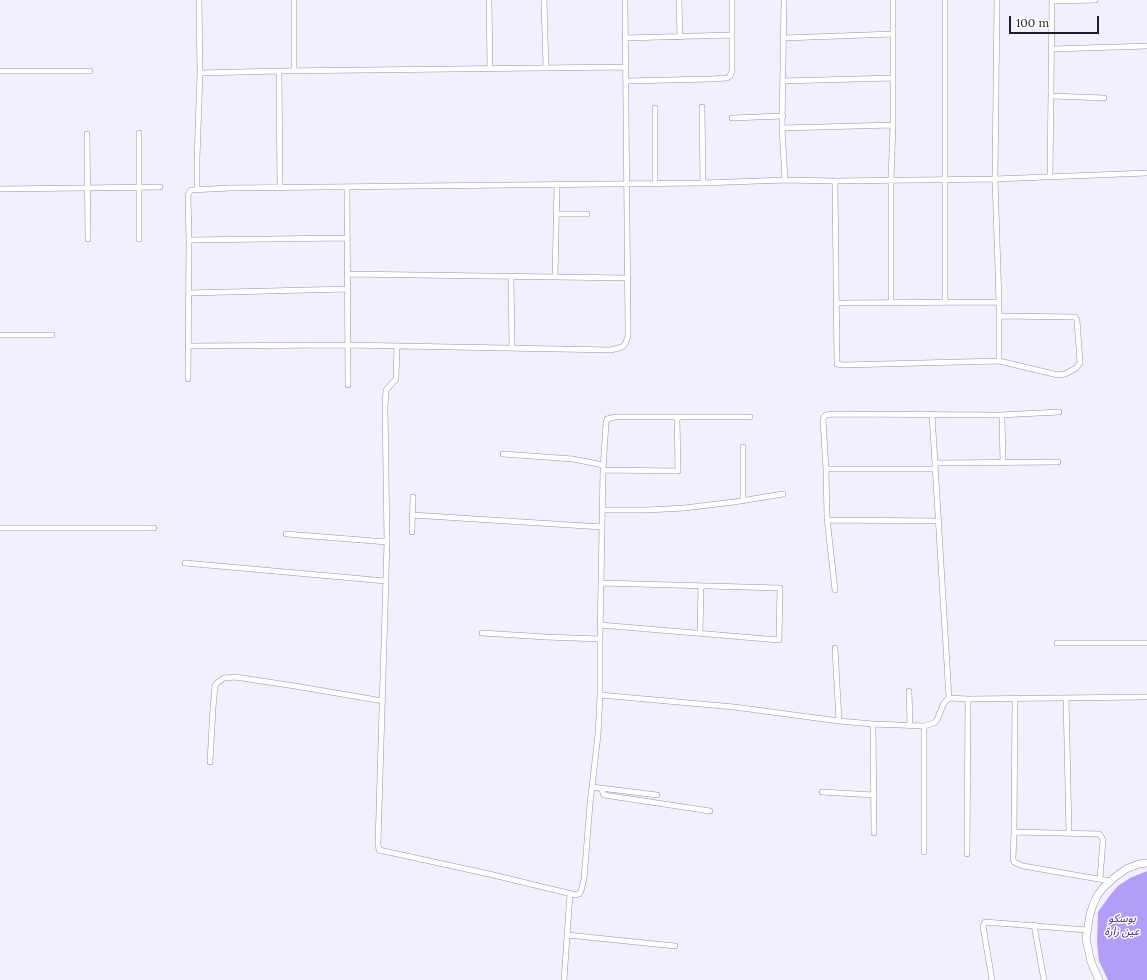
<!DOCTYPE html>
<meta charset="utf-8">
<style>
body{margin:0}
#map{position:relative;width:1147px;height:980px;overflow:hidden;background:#f2f0fe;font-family:Lora,serif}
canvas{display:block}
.scale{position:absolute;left:1009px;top:16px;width:90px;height:18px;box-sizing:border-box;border:2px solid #1f1d29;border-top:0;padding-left:5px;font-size:12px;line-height:14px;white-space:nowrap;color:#1f1d29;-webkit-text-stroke:3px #fff;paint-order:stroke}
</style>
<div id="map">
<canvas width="1147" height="980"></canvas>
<div class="scale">100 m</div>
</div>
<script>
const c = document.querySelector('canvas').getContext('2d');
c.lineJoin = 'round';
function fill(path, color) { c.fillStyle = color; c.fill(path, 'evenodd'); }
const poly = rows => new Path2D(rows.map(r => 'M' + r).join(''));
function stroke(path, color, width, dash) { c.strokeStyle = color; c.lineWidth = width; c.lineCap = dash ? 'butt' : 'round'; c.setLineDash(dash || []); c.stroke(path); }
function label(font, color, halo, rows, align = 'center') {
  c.font = font + ' Lora,"Noto Sans Arabic",serif'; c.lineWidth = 3; c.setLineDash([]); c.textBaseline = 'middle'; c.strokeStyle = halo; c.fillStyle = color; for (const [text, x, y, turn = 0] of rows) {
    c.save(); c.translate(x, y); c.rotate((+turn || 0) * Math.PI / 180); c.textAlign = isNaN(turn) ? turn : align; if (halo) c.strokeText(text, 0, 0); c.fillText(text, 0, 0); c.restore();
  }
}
fill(poly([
 [1147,871,1147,980,1108,980,1099,961,1097,943,1098,912,1111,894,1118,886,1130,878]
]), '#b29df7');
const minor = poly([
 [489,0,490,69],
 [544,0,546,68],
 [679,0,680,37],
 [784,0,782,128,785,180],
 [945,0,945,302],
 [1052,1,1095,0],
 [625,38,732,35],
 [784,38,893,34],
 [1053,49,1147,46],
 [0,71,90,71],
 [279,71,280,188],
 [294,71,294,0],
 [200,73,279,71,626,67],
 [626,81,711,79,727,78,730,76,732,71,732,0],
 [783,81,893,78],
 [1052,96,1104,98],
 [702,107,703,183],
 [655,108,655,184],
 [732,118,783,116],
 [782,128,893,125],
 [87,134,88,239],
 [1050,177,1052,0],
 [835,181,837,364,843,365,999,361,999,302,995,179,997,0],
 [347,188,348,385],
 [0,189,160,187],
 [197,189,197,159,200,73,199,0],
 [556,214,587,214],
 [139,239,139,133],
 [189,240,347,238],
 [347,274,627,278],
 [511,277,512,348],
 [555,277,557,185],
 [189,293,347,289],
 [836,303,999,302],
 [891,303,891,179,893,125,893,0],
 [0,335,52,335],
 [188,346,347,345,611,350,622,347,625,344,628,337,628,329,625,0],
 [999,361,1058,375,1065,374,1076,368,1080,363,1077,320,1075,317,1000,316],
 [188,379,189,240,188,195,191,190,230,188,703,183,785,180,835,181,995,179,1147,173],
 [1000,415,1002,416,1002,418,1003,463],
 [743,447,743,501],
 [503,454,573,459,603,465],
 [935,463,1058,462],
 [826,469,827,517,828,520,939,521],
 [935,469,826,469,823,420,824,417,826,415,833,414,1000,415,1059,412],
 [603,470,678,471,677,417],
 [602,510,647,510,684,508,734,502,783,494],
 [412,515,602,527],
 [827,518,835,590],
 [0,528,154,528],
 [412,532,413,497],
 [286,534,387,542,378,844,379,850,489,874,576,895,579,894,581,891,584,879,590,804,598,735,600,695,600,639,603,470,606,423,607,419,615,417,750,417],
 [387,542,385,406,386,390,396,379,397,346],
 [185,563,386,581],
 [600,625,779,640,780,588,601,583],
 [482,633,546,637,600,639],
 [700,633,701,586],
 [1057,643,1147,643],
 [835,648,839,721],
 [909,691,910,725],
 [600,695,734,707,839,721,873,724,924,726,934,723,937,720,944,703,949,698,932,414],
 [949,698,968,699,1147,697],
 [1015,698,1014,832,1013,859,1014,862,1023,866,1110,881],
 [1066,698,1069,833],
 [873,724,874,833],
 [210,762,213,708,215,686,217,683,224,678,235,677,295,686,383,701],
 [592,787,657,795],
 [601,788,604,795,710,811],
 [822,792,874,795],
 [1014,832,1099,834,1101,836,1103,840,1100,879],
 [924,852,924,726],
 [967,854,968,699],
 [1034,925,1044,980],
 [567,935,675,946],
 [564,980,570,894],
 [992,980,983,926,985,922,1087,930]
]);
const secondary = poly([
 [1099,980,1091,962,1086,939,1090,914,1093,905,1097,896,1103,888,1115,877,1126,869,1139,864,1147,863]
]);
stroke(minor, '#958faf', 6);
stroke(secondary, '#958faf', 8);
stroke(minor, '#fff', 5);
stroke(secondary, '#fff', 7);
label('italic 11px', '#472288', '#fff', [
 ["بوسكو",1122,919],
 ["عين زارة",1122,932]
]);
</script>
